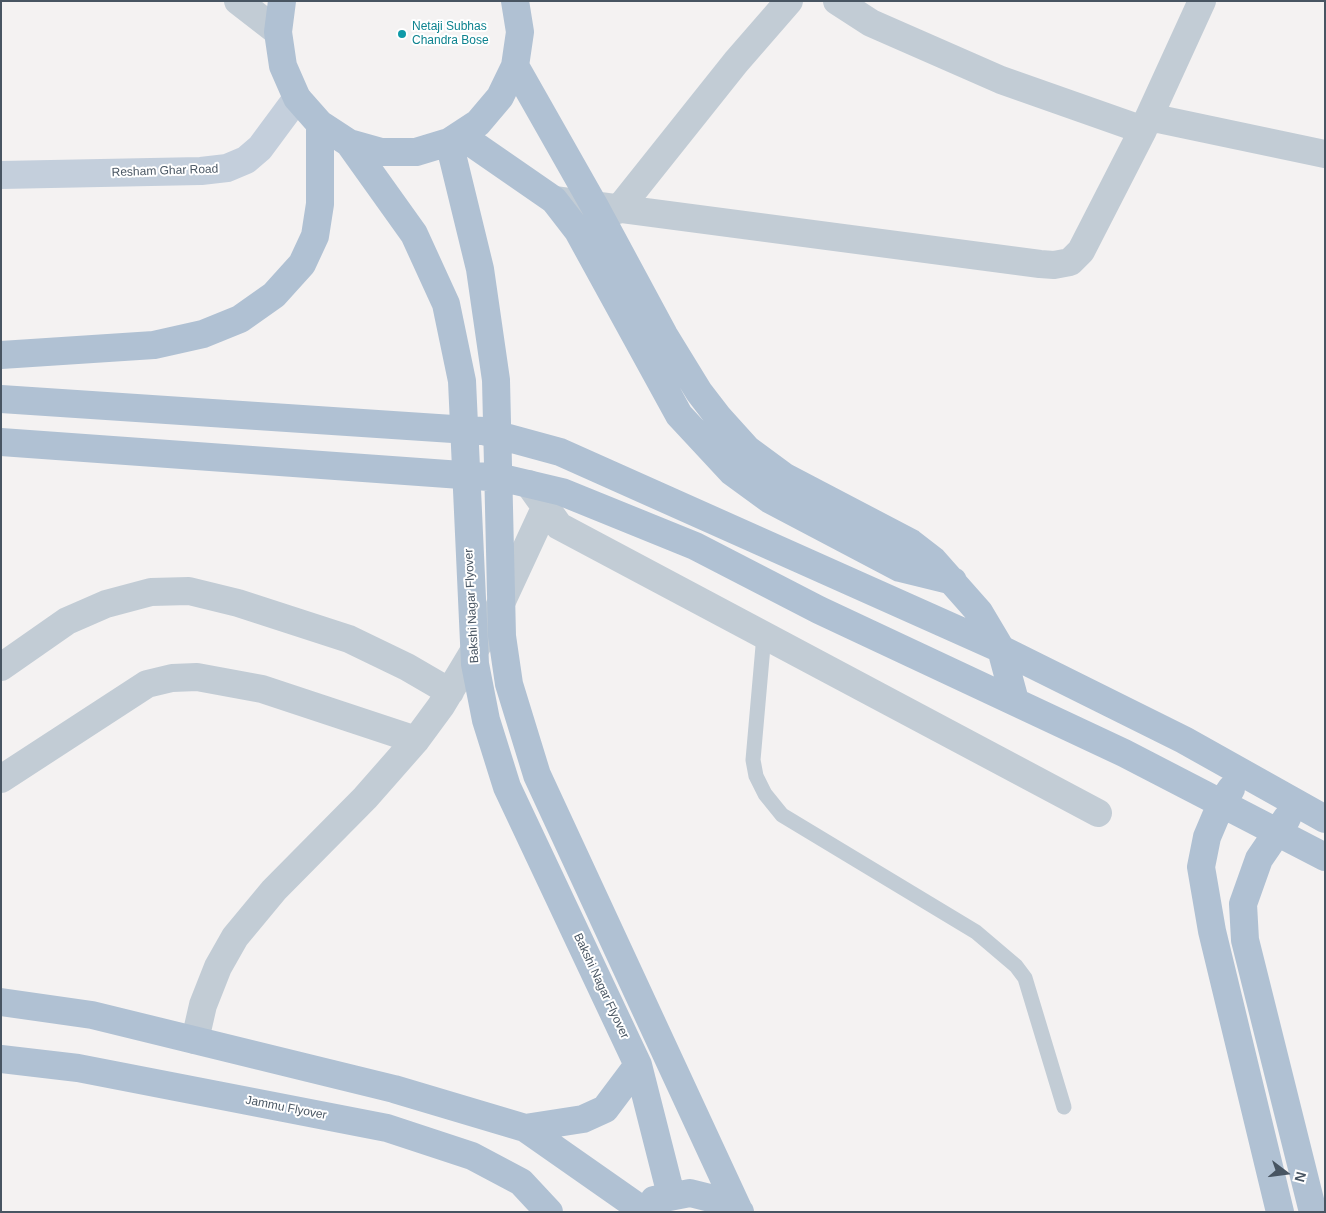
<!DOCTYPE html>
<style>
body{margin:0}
#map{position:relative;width:1326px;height:1213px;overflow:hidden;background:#f4f2f2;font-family:Helvetica,sans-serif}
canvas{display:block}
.frame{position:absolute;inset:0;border:2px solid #485562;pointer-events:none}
.north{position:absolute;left:1261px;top:1148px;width:50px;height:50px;-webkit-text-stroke:4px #fff;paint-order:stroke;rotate:105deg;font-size:14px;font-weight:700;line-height:20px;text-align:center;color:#485562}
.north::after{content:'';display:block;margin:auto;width:18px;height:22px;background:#485562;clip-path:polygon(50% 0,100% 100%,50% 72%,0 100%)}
</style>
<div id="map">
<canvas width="1326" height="1213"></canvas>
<div class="frame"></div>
<div class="north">N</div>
</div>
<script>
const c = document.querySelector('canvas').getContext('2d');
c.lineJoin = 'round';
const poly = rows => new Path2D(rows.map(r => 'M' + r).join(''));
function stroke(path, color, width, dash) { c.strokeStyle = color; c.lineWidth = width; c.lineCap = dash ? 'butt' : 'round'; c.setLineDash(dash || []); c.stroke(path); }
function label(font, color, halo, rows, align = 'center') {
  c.font = font + ' Helvetica,sans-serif'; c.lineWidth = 4; c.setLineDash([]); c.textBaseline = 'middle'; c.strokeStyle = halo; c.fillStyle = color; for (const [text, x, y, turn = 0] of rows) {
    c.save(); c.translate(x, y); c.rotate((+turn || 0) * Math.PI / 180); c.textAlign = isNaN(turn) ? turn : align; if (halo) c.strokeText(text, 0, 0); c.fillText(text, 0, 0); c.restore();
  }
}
stroke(poly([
 [764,635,753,760,756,776,765,794,782,815,976,932,1016,966,1025,978,1064,1107]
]), '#c2ccd5', 15);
stroke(poly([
 [238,1,278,32],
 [837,1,871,23,1001,80,1143,130],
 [1149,117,1325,154],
 [554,200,1040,264,1054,265,1070,262,1081,251,1143,130,1202,1],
 [618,210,736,62,789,1],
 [529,484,559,526,1098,813],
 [1,667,67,621,106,604,151,592,189,591,238,603,349,639,407,667,450,692],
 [1,779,147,684,172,678,197,677,262,689,416,740],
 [195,1040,203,1005,218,967,235,937,274,890,365,798,416,740,441,706,495,616,545,508]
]), '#c2ccd5', 28);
stroke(poly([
 [1,175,201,171,227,168,246,160,260,148,297,98]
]), '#c4cfdc', 28);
stroke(poly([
 [282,1,278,32,283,66,297,98,320,124,349,143,381,152,416,152,449,142,478,123,500,97,515,66,520,32,515,1],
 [515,66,595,207,664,335,699,392,719,418,747,449,785,477,911,543,933,560,979,612,1001,649,1015,701],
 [460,135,554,200,578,231,679,415,732,472,769,499,900,568,953,581],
 [449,142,480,269,496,380,502,636,509,684,537,775,739,1211],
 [349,143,414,234,446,304,462,381,475,664,486,720,507,787,638,1065,671,1195],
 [1,355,154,345,203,334,240,319,274,295,302,264,315,236,320,204,320,124],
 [1,399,483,431,560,452,1001,649,1184,740,1325,819],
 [1,442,503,478,562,492,695,546,819,610,1124,753,1325,857],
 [1231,789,1221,804,1207,837,1201,867,1212,931,1280,1212],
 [1287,818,1259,859,1243,904,1245,940,1313,1212],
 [1,1002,92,1015,394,1089,525,1128,635,1205],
 [1,1059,78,1068,387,1128,472,1156,521,1182,549,1212],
 [525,1128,583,1119,605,1109,638,1065],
 [654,1200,690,1193,710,1198,740,1212]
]), '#b0c1d3', 28);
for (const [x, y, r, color] of [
 [402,34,5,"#0f9aa8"]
]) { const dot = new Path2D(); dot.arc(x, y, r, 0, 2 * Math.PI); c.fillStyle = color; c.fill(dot); stroke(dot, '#fff', 2); }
label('12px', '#0d838f', '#fff', [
 ["Netaji Subhas",412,27],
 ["Chandra Bose",412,41]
], 'left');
label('12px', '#485562', '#fff', [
 ["Resham Ghar Road",165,171,-2],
 ["Bakshi Nagar Flyover",472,606,-93],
 ["Bakshi Nagar Flyover",601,986,65],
 ["Jammu Flyover",286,1108,11]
]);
</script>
